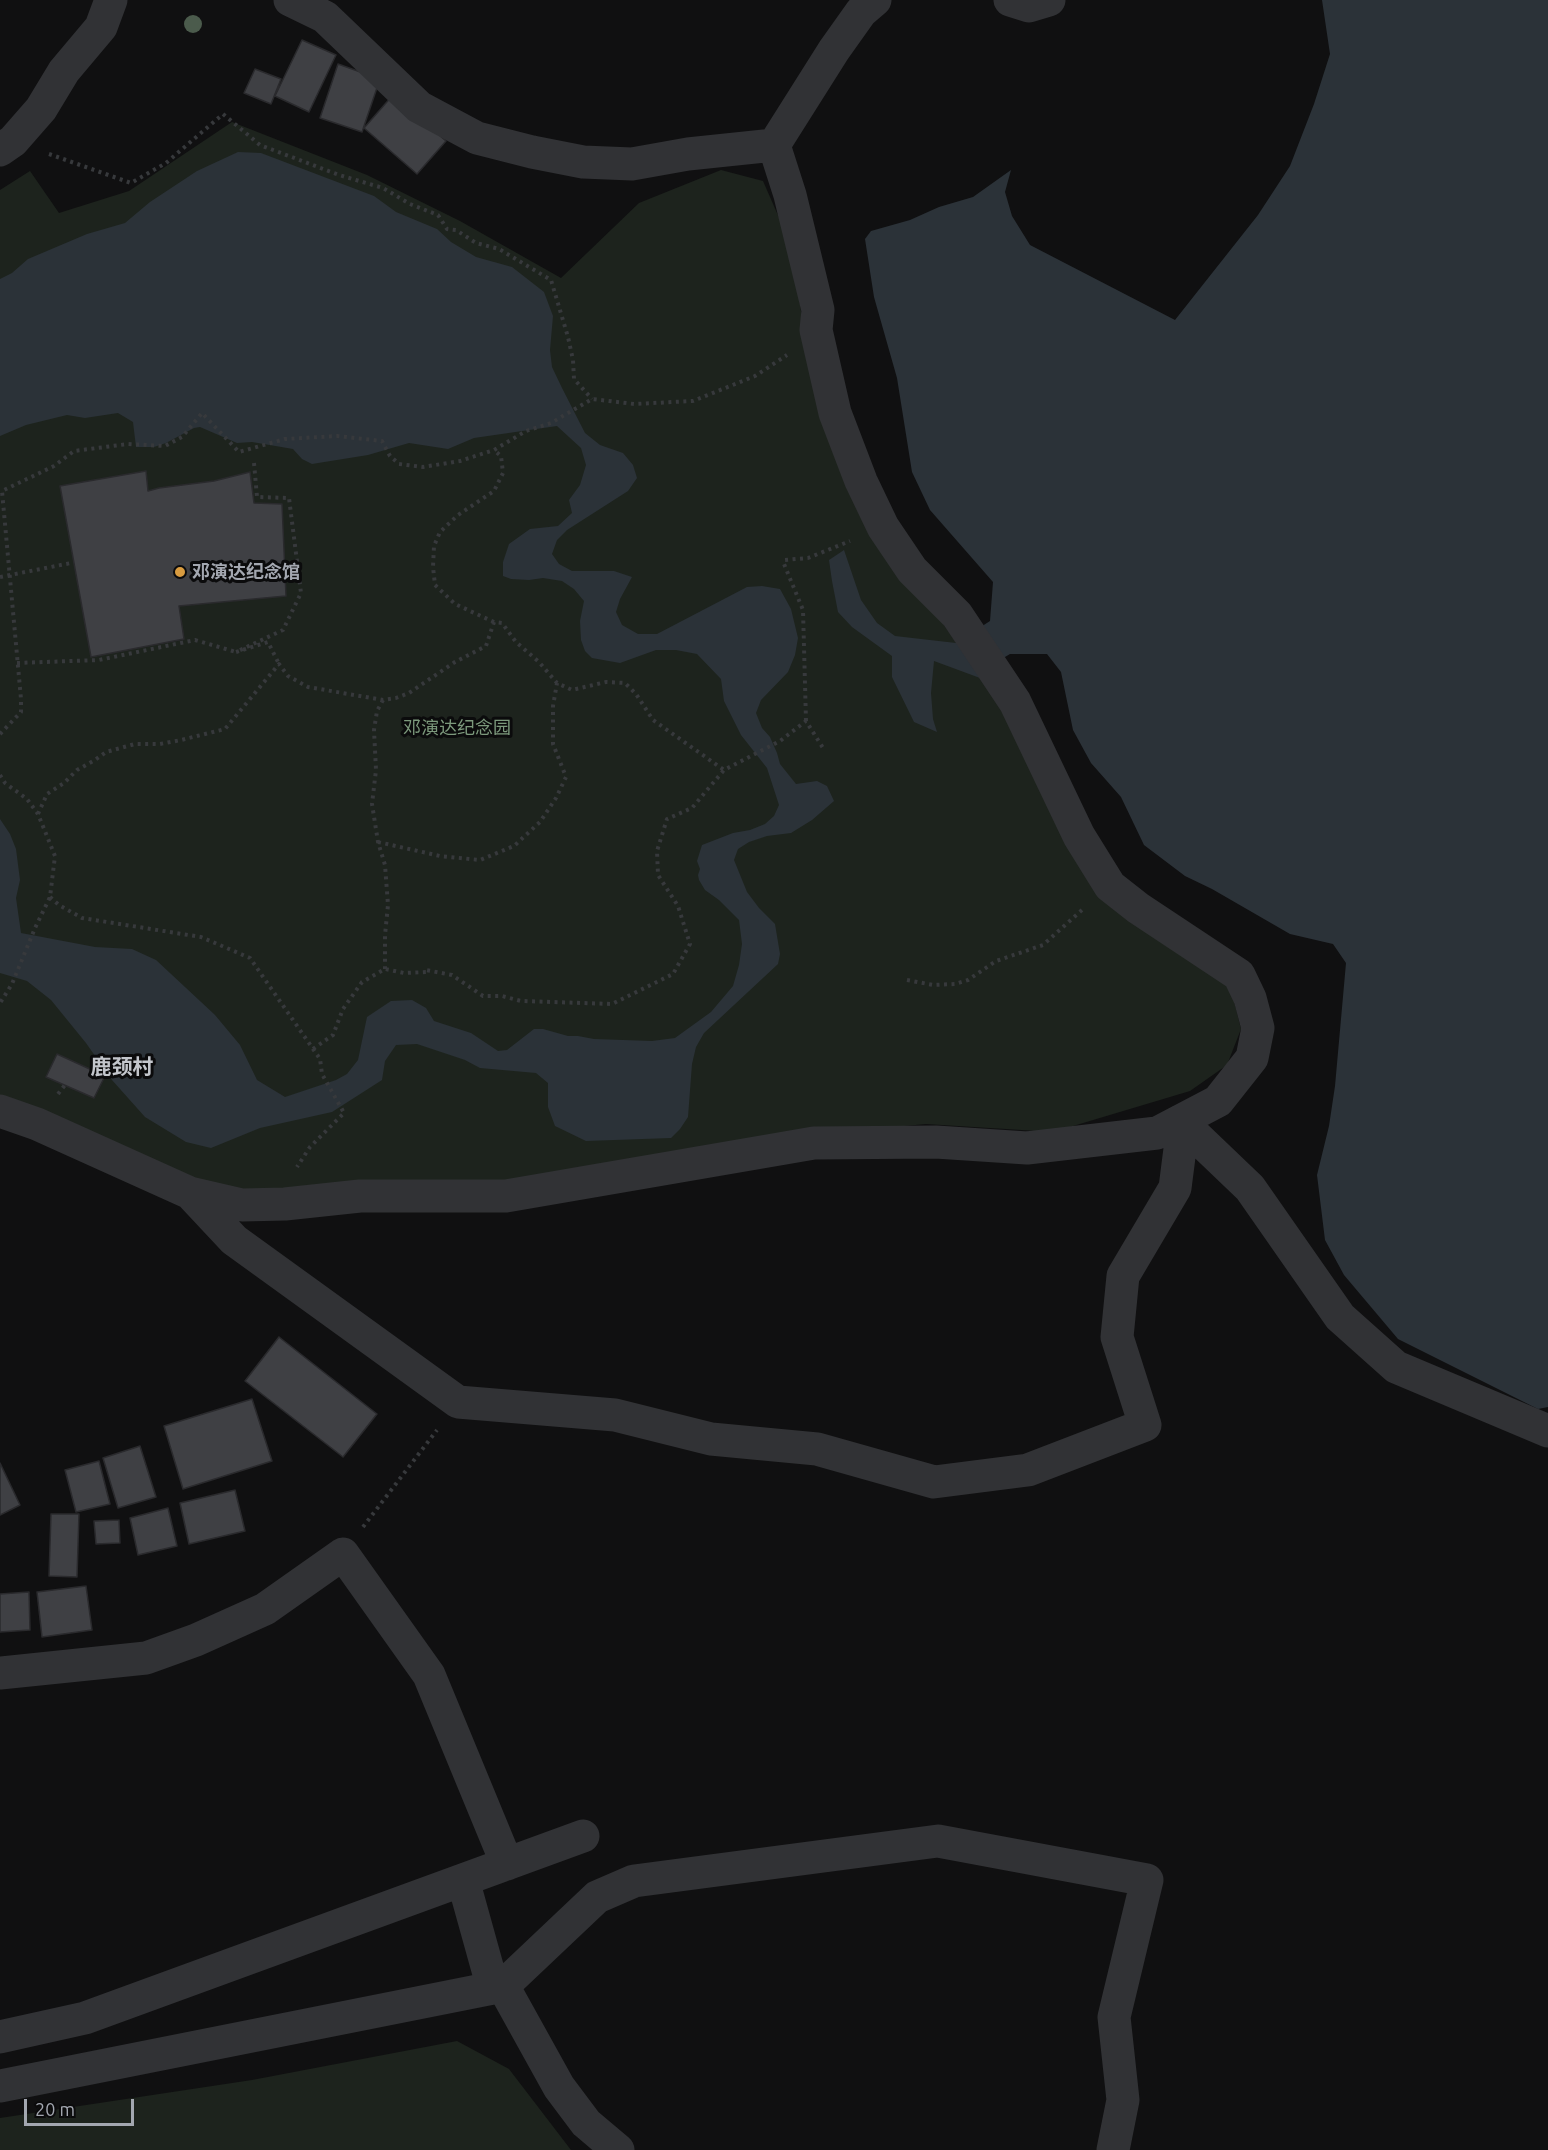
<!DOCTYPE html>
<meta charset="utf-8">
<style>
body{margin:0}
#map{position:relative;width:1548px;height:2150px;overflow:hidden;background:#101011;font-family:Ubuntu,sans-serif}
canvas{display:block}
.scale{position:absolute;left:24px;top:2099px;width:110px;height:27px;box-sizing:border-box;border:3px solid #a3a7b0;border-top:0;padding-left:8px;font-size:18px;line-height:21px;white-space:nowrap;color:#a3a7b0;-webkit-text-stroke:4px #0b0b0c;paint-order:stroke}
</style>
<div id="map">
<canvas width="1548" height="2150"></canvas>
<div class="scale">20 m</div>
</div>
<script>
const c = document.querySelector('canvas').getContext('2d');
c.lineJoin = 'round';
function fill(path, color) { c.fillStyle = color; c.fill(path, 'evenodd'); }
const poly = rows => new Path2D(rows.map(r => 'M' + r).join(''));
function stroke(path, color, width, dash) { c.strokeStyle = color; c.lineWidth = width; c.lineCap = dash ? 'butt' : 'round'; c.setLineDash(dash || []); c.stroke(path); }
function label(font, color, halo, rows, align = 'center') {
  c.font = font + ' Ubuntu,"Noto Sans SC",sans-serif'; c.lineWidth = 6; c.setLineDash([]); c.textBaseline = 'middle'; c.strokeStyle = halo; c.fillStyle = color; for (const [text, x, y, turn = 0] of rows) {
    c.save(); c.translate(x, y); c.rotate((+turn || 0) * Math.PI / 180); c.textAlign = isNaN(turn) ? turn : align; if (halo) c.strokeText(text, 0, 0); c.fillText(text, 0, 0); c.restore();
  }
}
fill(poly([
 [232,122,367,175,460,221,561,278,639,203,721,170,763,181,791,245,802,318,940,619,1022,740,1059,819,1231,989,1241,1029,1227,1065,1190,1091,1053,1132,926,1124,733,1142,534,1179,227,1195,0,1111,0,190,30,171,59,213,129,191],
 [457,2041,509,2069,571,2150,0,2150,0,2118,252,2080]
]), '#1d231d');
fill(poly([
 [1322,0,1548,0,1548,1407,1538,1409,1398,1339,1344,1275,1325,1240,1317,1175,1329,1126,1335,1086,1346,963,1333,944,1290,934,1212,889,1185,876,1144,845,1121,797,1091,763,1073,730,1061,672,1047,654,1010,654,983,670,980,678,934,661,931,693,933,719,937,732,914,722,892,677,892,656,852,627,838,612,832,581,829,560,844,550,861,600,877,623,895,636,956,643,990,621,993,582,930,510,912,472,897,378,874,297,865,239,871,231,910,220,939,207,973,197,1011,170,1005,192,1012,216,1030,245,1175,320,1258,215,1290,166,1314,104,1330,54],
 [238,152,261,153,374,196,396,212,437,229,451,242,476,257,512,267,544,292,553,316,550,350,552,367,562,388,585,433,600,445,623,453,633,465,637,478,628,491,567,530,557,540,552,554,559,564,572,571,614,571,632,577,620,599,616,612,622,625,638,634,657,634,747,587,762,586,780,589,791,609,798,638,795,655,788,672,761,700,756,713,762,728,770,737,777,753,780,764,796,784,817,781,827,786,834,801,812,820,791,833,767,836,749,842,738,849,734,860,747,892,759,908,775,924,780,954,778,964,704,1033,696,1047,692,1064,688,1117,680,1129,671,1138,586,1141,555,1126,548,1107,548,1083,536,1073,480,1068,465,1060,417,1044,396,1045,385,1061,382,1080,332,1112,260,1128,211,1148,186,1142,145,1117,112,1080,86,1043,51,1000,27,981,0,973,0,819,10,834,16,849,20,880,16,898,21,933,95,947,132,949,156,960,215,1015,240,1045,257,1080,285,1097,336,1080,347,1074,358,1060,367,1017,391,1001,412,1000,426,1008,434,1021,471,1033,498,1051,507,1050,534,1029,543,1029,568,1036,578,1036,594,1039,652,1041,675,1038,711,1012,733,986,739,965,742,944,739,920,719,900,705,890,699,880,698,875,700,869,697,861,702,845,733,833,750,830,765,824,774,816,779,805,767,768,741,735,724,701,721,679,697,654,676,650,656,650,620,663,592,658,585,651,581,640,580,621,584,601,574,589,562,581,543,578,529,580,511,579,503,576,503,562,509,544,530,529,558,526,572,513,569,500,580,485,586,465,581,448,557,426,474,438,448,449,409,443,368,455,312,464,302,459,293,449,252,442,237,443,200,427,194,428,166,443,154,447,136,447,133,422,118,413,85,418,67,415,26,425,0,436,0,279,12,273,28,259,87,234,125,223,150,202,197,171]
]), '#2b3238');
const building = poly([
 [302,40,336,55,309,112,275,96,302,40],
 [338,64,380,79,362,132,320,118,338,64],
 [255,69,281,79,271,104,244,93,255,69],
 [393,95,446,141,417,174,364,128,393,95],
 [146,471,148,491,159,488,214,481,250,472,254,503,282,504,286,596,179,606,184,639,91,657,60,486,146,471],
 [57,1054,105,1076,94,1098,46,1077,57,1054],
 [279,1337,377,1414,343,1457,245,1381,279,1337],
 [252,1399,272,1461,183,1489,164,1426,252,1399],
 [140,1446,156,1497,118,1508,103,1458,140,1446],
 [99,1461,110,1504,76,1512,65,1470,99,1461],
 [0,1463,20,1505,0,1515,0,1463],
 [235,1490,245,1531,189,1544,180,1503,235,1490],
 [168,1508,177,1546,138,1555,130,1518,168,1508],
 [51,1514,79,1514,77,1577,49,1576,51,1514],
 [119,1520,120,1543,96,1544,94,1521,119,1520],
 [86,1586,92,1630,42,1637,37,1592,86,1586],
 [29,1592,30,1630,0,1632,0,1594,29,1592]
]);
fill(building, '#3f4044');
stroke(building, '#2a2a2d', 1.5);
stroke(poly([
 [49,154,131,183,166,163,223,114,260,145,339,175,383,188,410,204,438,215,447,229,456,230,476,243,499,249,551,280,568,337,573,360,574,379,592,399],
 [254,463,257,497,289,498,301,593,283,630,236,652,268,642,279,664],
 [0,577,71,563],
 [494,622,455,604,435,585,433,567,434,546,440,532,458,515,494,491,503,473,501,456,495,451],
 [17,663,99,660,195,640,236,652],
 [383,700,377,711,374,730,376,770,372,804,378,842,385,865,388,905,385,935,385,969],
 [806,721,803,610,784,564,785,560,808,558,850,541],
 [0,734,21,712,21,699,2,491,54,466,74,451,128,444,165,446,182,437,202,413,239,452,285,439,337,436,382,441,390,456,399,464,423,467,460,461,494,450,526,431,551,423,592,399,634,404,693,401,755,376,787,355],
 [0,775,5,783,27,799,38,814,55,856,50,897,35,928,12,984,0,1003],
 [38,814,47,794,64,783,77,770,95,760,106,752,135,744,160,744,181,740,225,729,279,664,288,676,308,687,383,700,396,698,409,693,455,662,486,646,494,622,502,623,516,642,539,662,557,683,572,690,606,682,625,683,636,694,653,720,724,770],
 [378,842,440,856,480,860,514,846,540,822,556,798,566,777,553,744,553,706,557,683],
 [50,897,59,905,82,918,201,937,250,958,320,1059,322,1074,344,1113,310,1147,297,1167],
 [907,980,933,985,955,984,968,980,996,961,1043,945,1083,909],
 [313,1049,333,1035,343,1009,362,982,385,969,404,973,427,972,426,970,452,975,483,996,502,996,521,1001,612,1004,673,974,690,944,678,906,658,875,657,851,667,819,692,808,724,770,780,741,806,721,823,748],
 [58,1094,65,1085],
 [363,1527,437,1430]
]), '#37393c', 4, [3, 4.5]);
stroke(poly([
 [290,0,325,17,419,107,477,138,532,152,583,162,632,164,688,154,774,145],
 [1010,0,1029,6,1049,0],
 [0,150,13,141,41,109,64,71,101,27,111,0],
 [0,1111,37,1124,190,1193,242,1205,285,1204,360,1196,506,1196,814,1143,936,1142,1027,1148,1157,1133,1218,1101,1252,1058,1258,1028,1250,998,1239,975,1138,908,1110,886,1079,836,1015,702,957,615,912,570,883,527,861,481,835,413,816,330,818,310,790,195,774,145,834,50,861,12,875,0],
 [1180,1121,1250,1188,1340,1317,1396,1367,1548,1431],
 [190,1193,234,1240,458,1402,615,1415,711,1439,817,1449,934,1482,1028,1470,1145,1425,1117,1337,1123,1276,1175,1188,1181,1141,1180,1121],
 [0,1673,146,1658,196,1640,265,1609,343,1554,429,1675,507,1864],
 [463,1880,493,1988],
 [503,1986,597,1897,634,1881,938,1841,1147,1880,1114,2017,1123,2100,1113,2150],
 [0,2037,85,2018,583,1836],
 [0,2086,503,1986,559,2087,586,2123,618,2150]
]), '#313235', 33);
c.fillStyle = '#4b5b4c';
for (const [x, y] of [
 [193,24]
]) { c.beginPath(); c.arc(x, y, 9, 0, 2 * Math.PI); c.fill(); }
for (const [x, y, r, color] of [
 [180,572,6,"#d99c40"]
]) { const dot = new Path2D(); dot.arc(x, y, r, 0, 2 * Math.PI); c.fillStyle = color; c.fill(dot); stroke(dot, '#0b0b0c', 2); }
label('bold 18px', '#a3a7b0', '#0b0b0c', [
 ["邓演达纪念馆",192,572]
], 'left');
label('18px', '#7c997c', '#0b0b0c', [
 ["邓演达纪念园",457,728]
]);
label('bold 21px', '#c3c6cc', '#0b0b0c', [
 ["鹿颈村",122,1067]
]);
</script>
